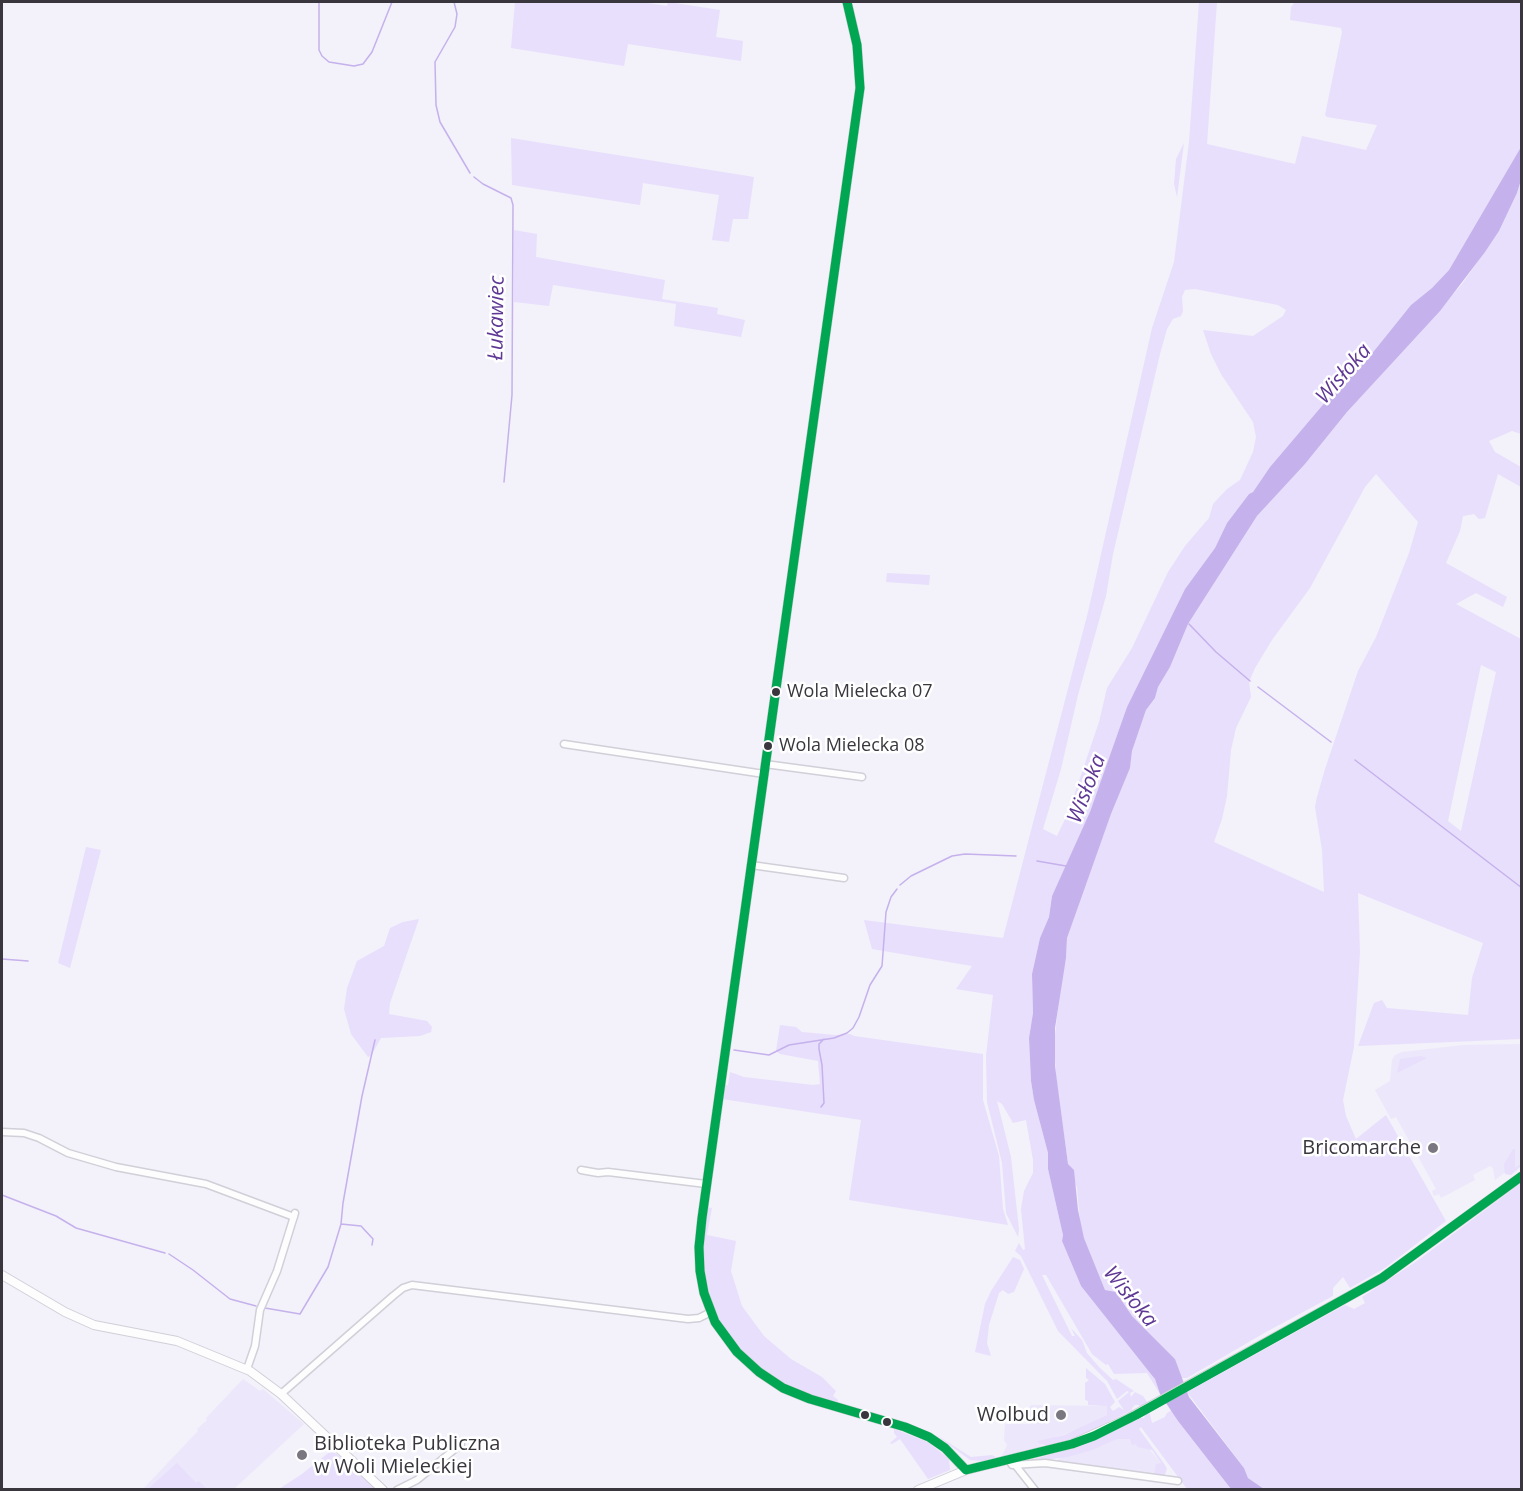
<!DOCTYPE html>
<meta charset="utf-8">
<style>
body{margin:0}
#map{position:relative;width:1523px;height:1491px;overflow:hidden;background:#f3f1fa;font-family:"Open Sans",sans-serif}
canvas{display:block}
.frame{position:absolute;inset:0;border:3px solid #39363e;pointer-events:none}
</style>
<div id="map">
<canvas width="1523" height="1491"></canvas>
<div class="frame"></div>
</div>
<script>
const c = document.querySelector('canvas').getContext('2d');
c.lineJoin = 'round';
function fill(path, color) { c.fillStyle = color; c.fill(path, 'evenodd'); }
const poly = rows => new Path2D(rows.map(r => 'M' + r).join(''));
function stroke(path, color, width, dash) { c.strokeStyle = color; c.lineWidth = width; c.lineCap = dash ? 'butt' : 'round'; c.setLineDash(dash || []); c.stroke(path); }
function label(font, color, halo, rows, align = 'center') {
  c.font = font + ' "Open Sans",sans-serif'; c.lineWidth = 5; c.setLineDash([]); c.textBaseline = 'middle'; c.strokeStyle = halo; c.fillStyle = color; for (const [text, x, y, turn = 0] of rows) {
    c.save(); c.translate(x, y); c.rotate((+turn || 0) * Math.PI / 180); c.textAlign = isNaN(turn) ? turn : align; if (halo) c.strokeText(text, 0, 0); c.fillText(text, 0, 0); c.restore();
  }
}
fill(poly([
 [1521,1044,1521,1166,1511,1175,1504,1173,1495,1180,1493,1168,1490,1166,1473,1175,1475,1180,1441,1198,1439,1194,1434,1196,1432,1191,1436,1189,1396,1117,1391,1119,1375,1090,1390,1081,1392,1060,1395,1055,1402,1052,1463,1045],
 [243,1379,260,1391,263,1389,304,1424,234,1489,142,1490,198,1431,197,1429,207,1420,206,1418],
 [1031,1405,1107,1406,1107,1415,1079,1429,1047,1440,1041,1445,1045,1447,1001,1458,1007,1445,1004,1440,1005,1424,1029,1424,1029,1408],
 [1133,1430,1161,1463,1161,1476,1058,1462,1058,1459]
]), '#ece7fb');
fill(poly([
 [515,2,641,2,667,6,668,2,720,10,716,37,743,41,741,61,628,44,624,66,511,48],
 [1199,2,1217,2,1207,144,1295,164,1302,136,1366,150,1377,125,1327,117,1325,115,1342,32,1341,28,1290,20,1291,7,1295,2,1521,2,1521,147,1449,270,1432,288,1411,305,1374,351,1338,387,1270,467,1253,492,1249,494,1227,523,1215,548,1185,589,1127,707,1091,812,1052,896,1049,917,1040,938,1032,974,1033,1013,1029,1038,1031,1081,1034,1100,1048,1153,1048,1169,1063,1235,1062,1241,1081,1286,1150,1373,1155,1379,1160,1394,1147,1373,1114,1374,1108,1364,1106,1365,1092,1354,1046,1275,1042,1275,1072,1336,1075,1336,1071,1328,1082,1340,1087,1353,1099,1367,1113,1380,1116,1379,1134,1391,1130,1393,1131,1397,1135,1392,1143,1396,1147,1402,1152,1423,1165,1417,1167,1413,1172,1410,1178,1421,1231,1489,1187,1489,1141,1427,1139,1429,1165,1465,1167,1469,1164,1477,1154,1475,1156,1464,1161,1463,1152,1450,1137,1447,1136,1444,1132,1445,1130,1439,1117,1439,1092,1450,1068,1457,1019,1463,1075,1448,1140,1418,1144,1418,1145,1416,1139,1405,1135,1405,1132,1408,1132,1410,1077,1438,1049,1447,1039,1443,1038,1441,1064,1435,1107,1415,1107,1406,1088,1405,1088,1401,1085,1400,1085,1383,1089,1380,1086,1378,1086,1368,1105,1384,1115,1402,1110,1407,1113,1411,1119,1407,1124,1410,1118,1401,1129,1392,1127,1391,1117,1399,1107,1381,1058,1331,1021,1256,1015,1251,1019,1243,1023,1250,1025,1249,1021,1209,1024,1191,1033,1173,1033,1160,1026,1120,1013,1123,1002,1104,997,1101,1011,1157,1019,1229,1018,1237,1006,1213,1002,1163,987,1102,986,1056,993,995,956,989,972,966,872,949,864,920,1003,938,1088,612,1152,328,1174,262,1189,142],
 [1195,289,1278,305,1286,310,1283,316,1253,336,1203,330,1211,354,1221,374,1253,422,1256,437,1253,452,1240,480,1227,489,1213,504,1209,518,1185,546,1168,572,1132,648,1107,688,1099,722,1080,778,1067,815,1057,836,1043,829,1061,769,1078,695,1106,596,1113,554,1160,354,1167,329,1173,319,1181,316,1183,311,1182,297,1185,290],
 [511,138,754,177,748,219,733,219,729,242,712,240,719,195,643,183,640,205,512,185],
 [1184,143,1177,197,1174,184,1176,159],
 [1521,180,1521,434,1512,431,1489,441,1495,452,1521,467,1521,487,1498,474,1485,518,1479,519,1474,514,1463,516,1460,531,1446,563,1507,597,1503,607,1476,593,1456,604,1521,639,1521,1039,1358,1046,1374,1003,1382,1000,1387,1008,1468,1015,1472,978,1483,943,1358,893,1360,952,1354,1047,1343,1100,1346,1116,1356,1139,1386,1115,1446,1221,1385,1268,1350,1288,1343,1277,1333,1288,1333,1296,1266,1332,1187,1378,1181,1378,1175,1359,1132,1316,1116,1292,1105,1290,1084,1238,1080,1222,1077,1188,1068,1164,1056,1076,1054,1044,1061,981,1066,958,1067,938,1072,921,1111,814,1130,768,1132,751,1146,710,1155,698,1158,687,1170,667,1188,624,1257,516,1305,464,1347,412,1462,284,1499,231,1517,193],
 [1376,474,1418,522,1409,553,1376,637,1358,671,1325,769,1317,797,1315,807,1322,850,1324,892,1214,842,1222,819,1227,796,1231,750,1236,728,1251,697,1249,682,1255,668,1272,640,1310,588,1365,487],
 [1481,665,1496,672,1461,831,1448,821],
 [514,230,537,234,536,257,665,280,662,299,718,308,717,314,745,320,741,337,674,326,676,304,553,285,549,306,514,302],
 [887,573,930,575,929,585,886,582],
 [86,847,101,850,70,968,58,963],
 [419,919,390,1003,389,1014,427,1021,432,1027,431,1032,420,1036,381,1038,371,1056,368,1057,351,1034,344,1009,347,988,357,961,384,946,390,928,403,922],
 [780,1025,796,1027,802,1032,835,1035,850,1034,854,1036,983,1054,983,1100,999,1156,1003,1209,1008,1225,849,1200,861,1120,722,1099,724,1085,728,1085,730,1072,744,1077,813,1085,820,1084,818,1061,780,1054,776,1051],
 [1421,1056,1427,1058,1397,1073,1400,1059],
 [1513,1149,1515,1149,1515,1168,1521,1164,1521,1166,1511,1175,1505,1174,1504,1164],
 [1521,1183,1521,1489,1264,1489,1248,1478,1244,1468,1187,1392,1345,1305,1354,1309,1365,1303,1362,1297,1417,1261],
 [706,1207,712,1208,707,1235,736,1241,731,1271,742,1306,764,1336,791,1359,822,1377,836,1391,833,1396,838,1400,837,1405,787,1386,762,1370,740,1350,726,1332,712,1307,704,1280,702,1247],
 [1013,1257,1020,1260,1024,1269,1014,1292,1008,1294,1003,1290,999,1293,989,1325,987,1343,991,1356,975,1352,985,1304,991,1291],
 [894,1429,928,1442,949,1459,950,1470,928,1479,900,1439,892,1444,890,1443,897,1437,894,1433],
 [935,1434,971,1457,992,1455,996,1457,983,1461,970,1460],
 [332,1450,376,1489,279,1489,302,1474],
 [177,1463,196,1483,199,1481,207,1489,148,1489]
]), '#e8dffc');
fill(poly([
 [1521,147,1521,180,1517,193,1499,231,1485,252,1440,311,1347,412,1305,464,1257,516,1188,624,1170,667,1158,687,1155,698,1146,710,1132,751,1130,768,1111,814,1067,938,1066,958,1055,1028,1055,1066,1068,1164,1074,1170,1078,1210,1084,1238,1105,1290,1116,1292,1132,1316,1175,1359,1189,1397,1244,1468,1248,1478,1264,1489,1231,1489,1178,1421,1160,1394,1155,1379,1150,1373,1081,1286,1062,1241,1063,1235,1048,1169,1048,1153,1034,1100,1031,1081,1029,1038,1033,1013,1032,974,1040,938,1049,917,1052,896,1090,812,1127,707,1185,589,1215,548,1227,523,1249,494,1253,492,1270,467,1338,387,1374,351,1411,305,1432,288,1449,270]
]), '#c5b1eb');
stroke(poly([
 [319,2,319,50,322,56,329,62,354,66,363,64,372,52,392,2],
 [454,2,457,14,455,27,435,62,436,105,440,122,470,173],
 [474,177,483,184,511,198,513,205,512,395,504,482],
 [1189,624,1216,652,1250,681],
 [1258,687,1331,742],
 [1355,760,1522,888],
 [1037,861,1066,866],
 [900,885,911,876,952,856,965,854,1016,856],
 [2,959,28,961],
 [734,1050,769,1055,789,1045,834,1038,847,1033,853,1028,859,1017,870,985,882,966,886,912,891,897,897,889],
 [821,1107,824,1103,822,1065,819,1049,819,1044,824,1039],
 [2,1195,56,1216,76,1228,165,1253],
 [341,1224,361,1226,373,1239,372,1245],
 [169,1254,193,1270,230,1299,256,1306],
 [265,1308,300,1314,328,1267,341,1224,343,1203,362,1096,375,1040]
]), '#c5b1eb', 1.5);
const minor = poly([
 [564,744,764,774],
 [765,764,862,777],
 [751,865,844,878],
 [2,1132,24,1133,39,1138,68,1153,116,1167,206,1184,294,1217],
 [581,1170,598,1173,608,1172,706,1184],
 [247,1369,255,1346,260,1310,277,1271,295,1213],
 [281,1394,393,1296,403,1288,412,1285,688,1319,699,1318,711,1312],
 [1009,1460,1012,1465,1045,1463,1178,1481],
 [1016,1466,1035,1490],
 [397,1490,417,1480,461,1444]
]);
const tertiary = poly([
 [847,2,857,45,860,88,702,1218,699,1247,700,1271,704,1293,715,1322,737,1352,759,1372,783,1388,810,1399,905,1427,929,1437,945,1448,966,1470],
 [2,1275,65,1312,94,1325,177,1341,250,1371,281,1394,383,1490],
 [918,1490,966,1470,1072,1444,1127,1419,1382,1278,1522,1176]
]);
stroke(minor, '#d1cfd7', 9);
stroke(tertiary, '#d1cfd7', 10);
stroke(minor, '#fdfdfe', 6);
stroke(tertiary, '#fdfdfe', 8);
stroke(poly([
 [847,2,857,45,860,88,702,1218,699,1247,700,1271,704,1293,715,1322,737,1352,759,1372,783,1388,810,1399,905,1427,929,1437,945,1448,966,1470],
 [966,1470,1072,1444,1094,1436,1136,1415,1382,1278,1522,1176]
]), '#00a651', 9);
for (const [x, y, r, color] of [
 [776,692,5,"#39363e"],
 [768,746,5,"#39363e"],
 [1433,1148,6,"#7a7780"],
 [865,1415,5,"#39363e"],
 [1061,1415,6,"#7a7780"],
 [887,1422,5,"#39363e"],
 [302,1455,6,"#7a7780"]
]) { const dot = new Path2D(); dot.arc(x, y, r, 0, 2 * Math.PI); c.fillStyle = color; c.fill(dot); stroke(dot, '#fff', 2); }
label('18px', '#39363e', '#fff', [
 ["Wola Mielecka 07",787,692],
 ["Wola Mielecka 08",779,746]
], 'left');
label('20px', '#39363e', '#fff', [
 ["Bricomarche",1421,1148],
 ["Wolbud",1049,1415],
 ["Biblioteka Publiczna",314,1444,"left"],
 ["w Woli Mieleckiej",314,1467,"left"]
], 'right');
label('italic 21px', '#5e3894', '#fff', [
 ["Łukawiec",497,318,-89],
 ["Wisłoka",1344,374,-49],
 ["Wisłoka",1087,789,-69],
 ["Wisłoka",1130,1297,51]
]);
</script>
